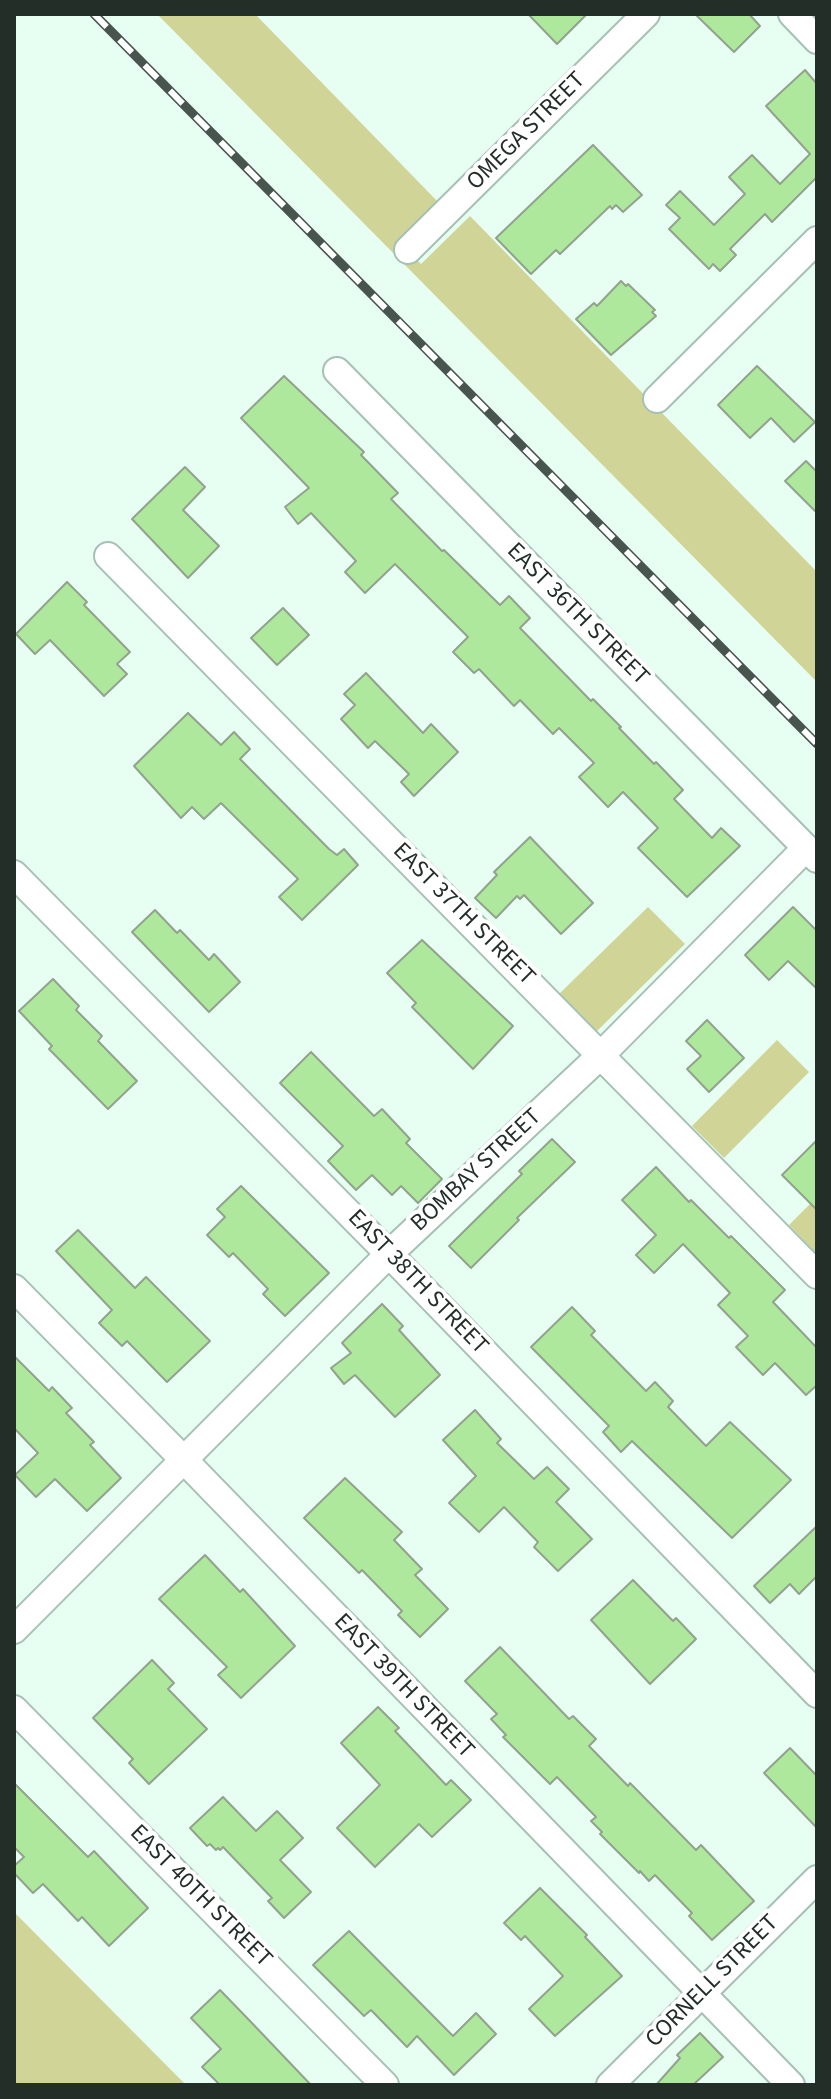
<!DOCTYPE html>
<style>
body{margin:0}
#map{position:relative;width:831px;height:2099px;overflow:hidden;background:#e7fef3;font-family:"Source Sans 3",sans-serif}
canvas{display:block}
.frame{position:absolute;inset:0;border:16px solid #232e29;pointer-events:none}
</style>
<div id="map">
<canvas width="831" height="2099"></canvas>
<div class="frame"></div>
</div>
<script>
const c = document.querySelector('canvas').getContext('2d');
c.lineJoin = 'round';
function fill(path, color) { c.fillStyle = color; c.fill(path, 'evenodd'); }
const poly = rows => new Path2D(rows.map(r => 'M' + r).join(''));
function stroke(path, color, width, dash) { c.strokeStyle = color; c.lineWidth = width; c.lineCap = dash ? 'butt' : 'round'; c.setLineDash(dash || []); c.stroke(path); }
function label(font, color, halo, rows, align = 'center') {
  c.font = font + ' "Source Sans 3",sans-serif'; c.lineWidth = 8; c.setLineDash([]); c.textBaseline = 'middle'; c.strokeStyle = halo; c.fillStyle = color; for (const [text, x, y, turn = 0] of rows) {
    c.save(); c.translate(x, y); c.rotate((+turn || 0) * Math.PI / 180); c.textAlign = isNaN(turn) ? turn : align; if (halo) c.strokeText(text, 0, 0); c.fillText(text, 0, 0); c.restore();
  }
}
fill(poly([
 [157,14,255,14,440,204,401,242,421,264,470,216,817,572,817,682],
 [648,907,685,944,594,1034,557,996],
 [777,1040,809,1072,724,1158,692,1126],
 [817,1197,817,1254,789,1225],
 [14,1912,186,2085,14,2085]
]), '#d1d497');
const building = poly([
 [528,14,587,14,557,44,528,14],
 [695,14,749,14,760,26,734,52,695,14],
 [805,70,817,84,817,177,772,222,765,214,730,249,736,255,720,271,713,264,709,269,669,229,680,218,666,205,680,191,714,225,745,194,729,177,752,155,780,184,810,154,766,106,805,70],
 [593,145,642,195,623,212,616,205,612,209,610,206,560,254,556,250,531,274,496,238,593,145],
 [621,281,626,286,628,284,655,310,652,312,656,316,611,355,576,319,594,303,597,306,621,281],
 [757,366,815,422,794,442,771,418,750,438,718,405,757,366],
 [284,376,364,452,361,455,398,493,391,499,442,551,444,550,500,605,509,596,530,618,520,628,591,701,593,699,621,727,619,728,654,764,656,762,683,790,674,799,712,838,721,828,740,846,687,897,638,848,658,828,623,792,608,807,579,777,594,763,559,728,553,734,520,700,514,706,479,669,474,673,453,652,468,637,395,564,365,593,345,572,356,561,311,513,298,524,285,507,309,488,241,418,284,376],
 [806,461,817,472,817,513,785,481,806,461],
 [185,467,205,487,183,510,219,546,188,578,132,519,185,467],
 [67,582,87,602,84,605,130,652,117,664,127,674,104,696,50,640,35,654,16,634,67,582],
 [283,608,309,635,277,665,251,638,283,608],
 [366,673,423,733,431,724,458,752,414,796,401,782,409,774,375,741,368,748,341,719,355,705,344,694,366,673],
 [188,713,221,745,234,732,250,749,240,759,329,849,337,855,344,849,358,865,302,920,279,897,298,879,221,803,204,819,192,807,181,818,134,766,188,713],
 [530,837,593,903,561,934,524,895,520,899,517,896,496,918,475,898,497,875,494,872,530,837],
 [793,907,817,931,817,989,788,961,769,980,745,955,793,907],
 [155,910,177,933,180,930,209,960,214,954,240,982,209,1012,132,932,155,910],
 [422,940,513,1026,473,1069,412,1007,416,1003,387,973,422,940],
 [53,979,79,1006,76,1010,102,1036,98,1041,137,1081,108,1109,49,1049,52,1046,19,1011,53,979],
 [707,1020,744,1058,709,1092,687,1069,701,1056,686,1041,707,1020],
 [311,1052,374,1116,382,1109,410,1139,406,1143,442,1179,418,1203,401,1186,392,1195,372,1175,356,1190,328,1161,343,1146,280,1083,311,1052],
 [552,1139,575,1162,517,1218,519,1220,471,1268,449,1246,522,1174,519,1171,552,1139],
 [817,1140,817,1210,782,1175,817,1140],
 [656,1167,689,1202,691,1200,729,1238,731,1236,785,1290,773,1302,817,1348,817,1385,806,1395,775,1363,763,1375,736,1347,748,1336,718,1305,730,1293,683,1244,654,1273,636,1255,656,1235,622,1200,656,1167],
 [241,1186,329,1273,285,1316,263,1294,268,1289,233,1253,229,1257,207,1235,225,1217,217,1209,241,1186],
 [78,1230,135,1288,146,1277,210,1341,167,1382,127,1341,122,1346,99,1323,112,1310,56,1251,78,1230],
 [382,1304,403,1326,399,1330,440,1375,395,1417,355,1375,344,1384,331,1368,351,1353,342,1343,382,1304],
 [572,1307,595,1331,591,1335,646,1391,655,1382,673,1401,668,1407,706,1446,730,1422,791,1480,732,1538,632,1441,621,1452,603,1432,609,1426,531,1347,572,1307],
 [14,1356,49,1391,52,1387,72,1408,66,1413,94,1442,90,1445,121,1478,87,1511,55,1479,36,1497,15,1475,38,1453,14,1428,14,1356],
 [475,1410,501,1439,497,1443,534,1479,547,1467,569,1489,556,1502,592,1539,558,1571,534,1547,538,1542,504,1507,479,1532,449,1503,476,1476,443,1440,475,1410],
 [345,1478,402,1532,394,1540,422,1569,415,1575,448,1609,420,1637,398,1615,402,1611,362,1570,359,1573,304,1518,345,1478],
 [817,1526,817,1576,799,1594,790,1584,770,1603,754,1586,817,1526],
 [205,1555,240,1592,243,1589,295,1646,241,1698,218,1675,227,1667,159,1599,205,1555],
 [633,1580,673,1621,676,1618,696,1639,650,1684,591,1620,633,1580],
 [500,1647,569,1719,573,1716,596,1739,589,1746,628,1786,630,1783,696,1850,701,1845,754,1901,712,1940,689,1916,692,1913,655,1875,649,1881,640,1871,639,1873,600,1834,602,1832,591,1821,596,1817,557,1777,550,1784,503,1737,506,1735,491,1719,497,1714,465,1681,500,1647],
 [152,1660,174,1683,168,1689,207,1729,149,1784,129,1763,133,1759,93,1718,152,1660],
 [378,1707,399,1728,395,1731,446,1785,451,1780,471,1800,432,1837,419,1824,375,1867,337,1828,380,1785,341,1743,378,1707],
 [790,1748,817,1776,817,1828,764,1773,790,1748],
 [14,1783,88,1857,94,1851,148,1908,109,1946,82,1917,78,1921,43,1884,33,1893,14,1873,14,1866,24,1857,14,1847,14,1783],
 [223,1797,256,1831,277,1811,303,1838,280,1860,311,1892,284,1918,268,1901,272,1898,223,1847,220,1850,218,1848,216,1850,210,1844,207,1846,190,1828,223,1797],
 [540,1888,587,1935,585,1937,622,1976,555,2036,529,2009,563,1976,525,1936,521,1940,504,1923,540,1888],
 [349,1931,453,2036,476,2013,496,2034,454,2075,417,2036,407,2047,371,2010,364,2016,313,1965,349,1931],
 [220,1990,250,2021,311,2085,220,2085,202,2067,221,2049,191,2018,220,1990],
 [700,2033,723,2057,693,2085,656,2085,680,2058,677,2055,700,2033]
]);
fill(building, '#aee89c');
stroke(building, '#92a28d', 2);
const street = poly([
 [792,14,817,40],
 [408,250,646,14],
 [337,371,817,859],
 [657,399,817,240],
 [108,556,817,1275],
 [14,874,389,1254,817,1694],
 [14,1288,185,1461,791,2085],
 [14,1630,389,1254,601,1055,806,848],
 [14,1709,385,2085],
 [610,2085,817,1879]
]);
stroke(street, '#a5c1b4', 30);
stroke(street, '#fff', 26);
const rail = poly([
 [94,14,817,744]
]);
stroke(rail, '#48554f', 9);
stroke(rail, '#fff', 6, [18]);
label('24px', '#232e29', '#fff', [
 ["OMEGA STREET",527,132,-45],
 ["EAST 36TH STREET",577,615,45],
 ["EAST 37TH STREET",463,915,45],
 ["BOMBAY STREET",477,1171,-43],
 ["EAST 38TH STREET",417,1283,46],
 ["EAST 39TH STREET",403,1687,46],
 ["EAST 40TH STREET",200,1897,45],
 ["CORNELL STREET",713,1982,-45]
]);
</script>
